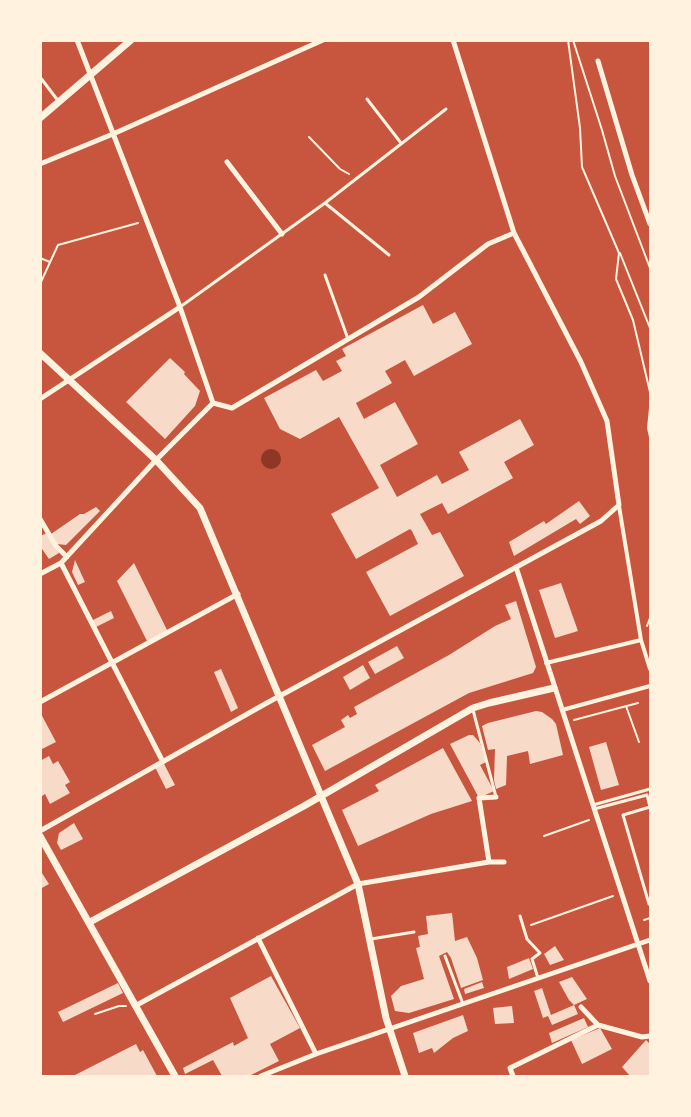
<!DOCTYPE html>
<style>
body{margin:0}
#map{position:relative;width:691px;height:1117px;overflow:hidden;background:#c8553d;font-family:"Varela Round",sans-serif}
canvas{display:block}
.frame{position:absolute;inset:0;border:42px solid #fff3e0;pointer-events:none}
</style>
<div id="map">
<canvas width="691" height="1117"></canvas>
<div class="frame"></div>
</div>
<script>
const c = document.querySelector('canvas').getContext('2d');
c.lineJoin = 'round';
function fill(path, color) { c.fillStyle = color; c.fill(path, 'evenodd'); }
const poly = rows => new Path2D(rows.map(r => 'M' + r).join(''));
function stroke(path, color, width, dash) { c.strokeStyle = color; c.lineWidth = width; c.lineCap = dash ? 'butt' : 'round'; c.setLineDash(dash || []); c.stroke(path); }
fill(poly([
 '261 459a10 10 0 1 1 20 0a10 10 0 1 1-20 0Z'
]), '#8f3625');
fill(poly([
 [423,305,433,324,455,312,472,344,414,376,405,360,385,371,392,383,356,403,364,419,395,402,418,444,380,465,397,497,437,475,442,484,469,470,459,452,520,419,534,445,504,462,513,478,448,514,442,503,420,514,432,535,440,532,464,576,390,616,366,572,418,544,412,531,410,529,356,559,331,514,379,488,339,417,300,439,280,429,264,398,316,370,323,381,342,371,336,361,346,356,342,349],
 [170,358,185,372,184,374,200,391,195,406,165,439,126,402],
 [579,501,590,516,580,524,576,519,514,556,509,542,544,521,546,524],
 [96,507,100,511,66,545,57,544,51,534,80,514,84,514],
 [47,533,59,553,49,559,40,546,40,536],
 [75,560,85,582,78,585,72,572],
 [134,563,168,632,148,643,117,581],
 [561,583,578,631,555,638,539,590],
 [516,601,536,667,533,673,469,693,325,771,312,745,345,727,341,720,348,715,350,718,357,714,354,707,449,655,495,626,511,619,505,605],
 [111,611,114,618,94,628,91,621],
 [397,646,404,658,375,674,368,662],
 [363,665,370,678,350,690,343,677],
 [221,669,238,708,231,712,214,672],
 [536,711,542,712,552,719,556,724,563,755,530,764,528,751,507,756,506,785,496,789,494,780,495,749,488,750,482,726,488,723],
 [40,712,56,742,40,750],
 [469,735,473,735,480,743,486,762,480,765,494,791,479,798,450,744],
 [606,742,619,785,601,790,589,747],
 [443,748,472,801,431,814,358,846,342,810,379,791,375,785],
 [49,756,53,764,58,761,70,782,65,785,70,793,50,804,45,794,42,796,40,792,40,761],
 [163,762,175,785,166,789,155,767],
 [74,823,83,839,61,850,57,843,59,833],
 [40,870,49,884,40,889],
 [452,913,455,941,467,937,477,958,483,980,461,988,451,958,447,952,439,956,454,999,409,1013,395,1011,391,996,401,986,424,979,416,948,420,947,418,936,428,934,426,916],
 [555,946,564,960,550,965,544,954],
 [529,958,533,969,509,979,507,967],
 [271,976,300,1028,270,1044,279,1061,249,1076,222,1076,213,1060,185,1074,183,1068,233,1042,234,1046,248,1038,230,998],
 [572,977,587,999,574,1005,569,1000,559,982],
 [482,982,484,988,465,994,464,989],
 [118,983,123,993,63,1022,58,1012],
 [542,988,551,1015,574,1005,578,1014,552,1025,548,1016,543,1018,534,991],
 [512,1006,514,1023,495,1024,493,1008],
 [463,1015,468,1031,453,1038,434,1053,432,1048,419,1053,413,1033],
 [584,1018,588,1027,552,1043,549,1033],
 [600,1028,612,1049,582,1064,571,1040],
 [646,1040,650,1044,650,1076,630,1076,622,1067],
 [136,1044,140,1052,143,1050,157,1076,73,1076]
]), '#f7dbc8');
stroke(poly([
 [568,40,580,128,582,167,619,253,616,279,633,320,650,392],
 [573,40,602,130,615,176,650,268],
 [309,137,340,169,349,174],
 [620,253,650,328],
 [40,258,50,262],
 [40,284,58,245,138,223],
 [650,408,648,428,650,437],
 [647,626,650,618],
 [626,706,639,742],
 [574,720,638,703],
 [544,836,589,820],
 [644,920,650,918],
 [531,925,613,896],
 [95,1014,119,1006,126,1006]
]), '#fff3e0', 2);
stroke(poly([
 [40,77,59,102],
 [367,99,401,143],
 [325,203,389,255],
 [325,275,348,339],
 [180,307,325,203,446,109],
 [473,710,496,797],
 [593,805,650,789],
 [594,809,647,795,650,807,623,815,649,904,650,903],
 [520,916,527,939,540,953,532,959,538,978],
 [371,939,414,932],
 [445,956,463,1004]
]), '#fff3e0', 3);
stroke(poly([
 [619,506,641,640,650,669],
 [546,663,641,640],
 [562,710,650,686]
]), '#fff3e0', 4);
stroke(poly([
 [77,40,180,307,213,403],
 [598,61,632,175,650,224],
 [227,162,282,234],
 [40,164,113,134,323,40],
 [40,399,180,307],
 [40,519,56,546,67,557],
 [61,563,163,762],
 [516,567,650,981],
 [40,574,61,563,156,460,213,403,232,408,419,297,488,244,514,233],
 [40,702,238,594],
 [40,831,265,704,601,521,619,505,607,421,581,362,514,233,453,40],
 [489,862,479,798,496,797],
 [258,938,316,1054],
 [135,1006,358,884,489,862,504,862],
 [581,1007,598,1025],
 [261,1076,316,1054,650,940],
 [513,1076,510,1068,598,1025,642,1037,650,1036]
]), '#fff3e0', 5);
stroke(poly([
 [40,118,131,40],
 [40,353,156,460,200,508,358,884,386,1018,405,1076],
 [40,836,175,1076],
 [90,922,304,806,473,708,489,703,554,688]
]), '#fff3e0', 7);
</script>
